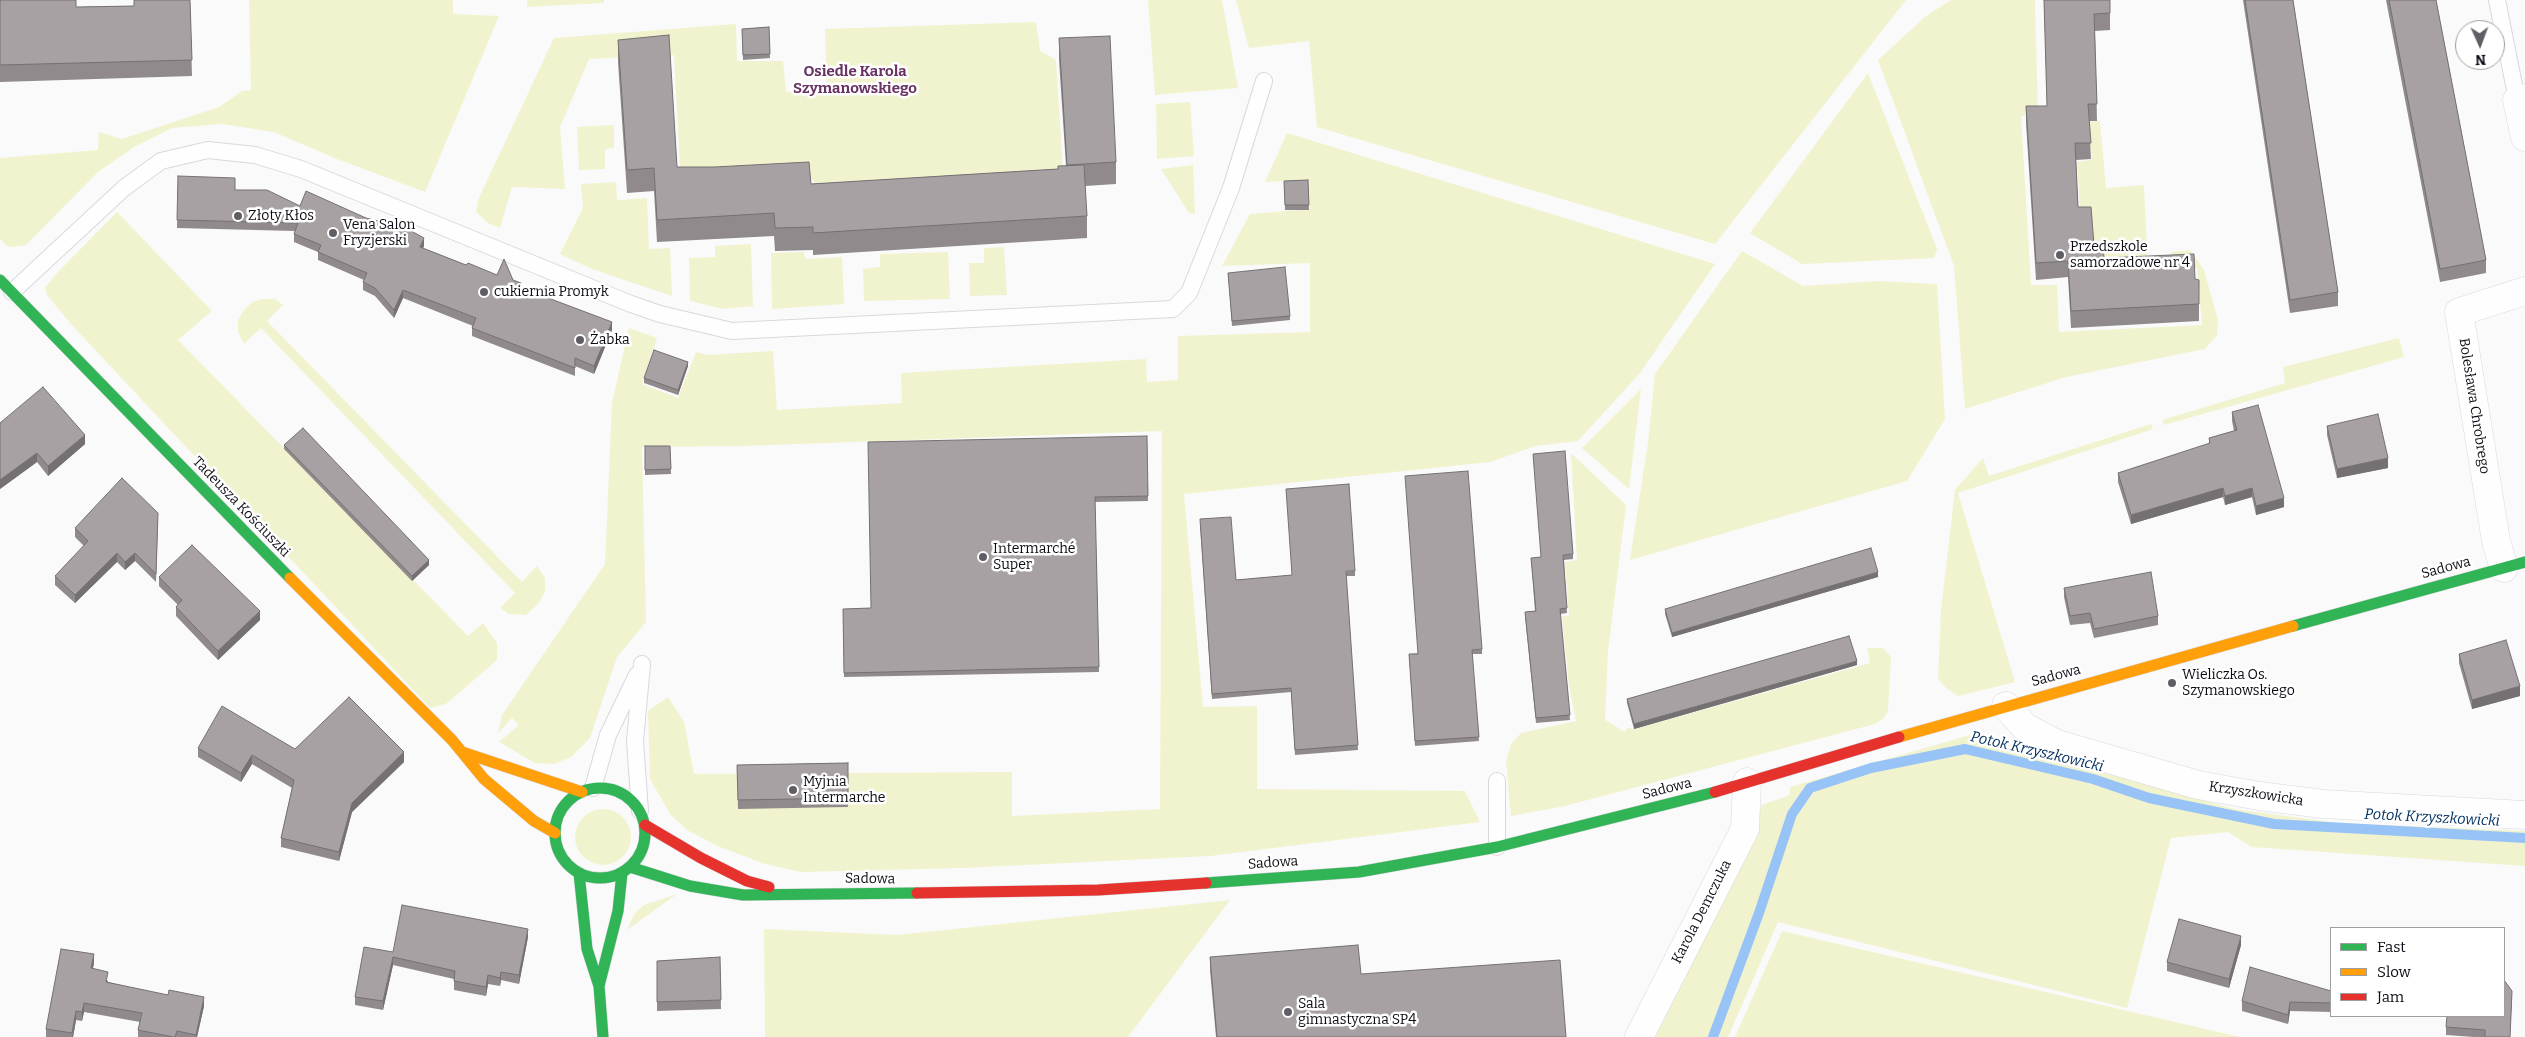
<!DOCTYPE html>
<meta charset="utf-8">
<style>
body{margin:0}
#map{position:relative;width:2525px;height:1037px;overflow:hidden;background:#fafafa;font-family:Bitter,serif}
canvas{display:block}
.legend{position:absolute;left:2330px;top:927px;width:175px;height:90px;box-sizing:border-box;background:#fff;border:1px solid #9e9da1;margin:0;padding:6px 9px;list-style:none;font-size:15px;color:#0d0a14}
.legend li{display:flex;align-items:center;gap:10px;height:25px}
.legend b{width:25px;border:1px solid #9e9da1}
.north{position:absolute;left:2455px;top:20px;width:50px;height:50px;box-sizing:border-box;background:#fff;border:1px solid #9e9da1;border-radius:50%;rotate:178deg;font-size:14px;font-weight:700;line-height:20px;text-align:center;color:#0d0a14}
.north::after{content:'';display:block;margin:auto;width:18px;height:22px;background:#605e64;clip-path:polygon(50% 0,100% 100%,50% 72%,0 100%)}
</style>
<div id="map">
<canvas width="2525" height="1037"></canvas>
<ul class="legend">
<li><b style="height:6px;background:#30b455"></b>Fast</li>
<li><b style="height:6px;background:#ff9f0a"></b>Slow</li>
<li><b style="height:6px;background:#e5322d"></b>Jam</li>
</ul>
<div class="north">N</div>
</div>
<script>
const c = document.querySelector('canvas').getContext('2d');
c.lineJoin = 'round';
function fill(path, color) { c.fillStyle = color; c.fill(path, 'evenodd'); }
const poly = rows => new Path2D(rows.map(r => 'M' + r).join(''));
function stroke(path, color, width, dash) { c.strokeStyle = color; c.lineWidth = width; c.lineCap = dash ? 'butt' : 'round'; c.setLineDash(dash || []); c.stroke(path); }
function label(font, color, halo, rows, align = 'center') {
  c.font = font + ' Bitter,serif'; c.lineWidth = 5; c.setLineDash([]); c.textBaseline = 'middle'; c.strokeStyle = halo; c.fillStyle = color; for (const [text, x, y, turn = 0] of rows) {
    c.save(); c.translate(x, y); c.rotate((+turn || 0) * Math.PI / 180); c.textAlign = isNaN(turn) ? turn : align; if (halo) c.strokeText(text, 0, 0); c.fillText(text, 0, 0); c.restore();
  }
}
fill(poly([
 [249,0,453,0,453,14,499,16,425,192,337,159,274,132,222,124,172,128,134,147,98,172,26,245,8,247,0,239,0,158,98,150,99,132,122,139,219,107,242,91,251,90],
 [527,0,604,0,604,3,527,7],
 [1148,0,1222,0,1238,88,1155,95],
 [1236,0,1906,0,1715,244,1317,127,1309,41,1249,48],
 [1951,0,2035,0,2038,114,2021,116,2031,285,2057,285,2059,332,2202,325,2197,268,2171,270,2171,252,2190,250,2204,270,2218,320,2217,335,2205,349,2066,377,1965,409,1954,266,1878,60,1926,16],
 [1036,22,1040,51,1056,60,1064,186,815,198,814,180,681,185,674,55,589,59,560,127,565,189,512,187,500,228,488,223,476,212,478,200,554,38,736,24,737,61,783,61,786,92,827,89,825,29],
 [1868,73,1937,249,1934,258,1802,264,1750,233],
 [1190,102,1194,156,1157,159,1156,104],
 [2100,121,2106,188,2144,185,2148,270,2106,272,2079,238,2094,238,2093,222,2081,222,2077,162,2092,160,2091,147,2076,146,2076,123],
 [614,125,614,148,605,149,605,169,579,170,577,127],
 [1287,133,1715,264,1640,373,1578,441,1536,446,1490,462,1184,494,1203,707,1257,706,1257,789,1465,791,1480,822,1210,856,963,868,801,872,765,864,720,847,687,830,670,814,650,779,648,711,668,697,684,722,694,774,1012,772,1012,816,1160,809,1162,431,743,446,642,447,646,622,617,657,590,738,571,757,554,764,535,763,499,742,519,725,512,718,498,733,502,715,605,564,612,403,629,328,657,338,642,384,678,398,696,352,708,355,773,351,777,410,902,403,901,373,1146,359,1147,382,1178,380,1178,336,1310,332,1310,263,1222,266,1250,214,1310,209,1309,180,1265,182],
 [1193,165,1195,214,1189,213,1161,169],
 [616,182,617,200,647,198,649,249,670,248,672,296,592,269,560,254,583,208,581,184],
 [117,212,212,311,178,340,468,636,483,623,497,643,497,660,446,704,430,708,71,324,47,295,45,288,56,274],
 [751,244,753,306,723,309,690,301,689,258,715,257,715,246],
 [1004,247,1007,295,970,296,969,263,984,263,984,248],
 [1742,251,1803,286,1878,281,1937,284,1945,419,1907,481,1630,560,1648,442,1655,374],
 [804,252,805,259,842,257,844,304,772,309,771,253],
 [948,252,950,299,864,301,863,269,880,267,880,254],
 [262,299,275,299,283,305,267,321,522,582,537,566,545,578,545,592,538,604,526,615,509,614,500,608,515,593,261,328,244,344,238,332,238,320,243,311,252,302],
 [2399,338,2404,357,2164,425,2162,420,2285,383,2283,367],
 [1641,389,1629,489,1582,448],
 [2151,424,2153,429,1958,493,2015,682,1958,696,1946,688,1938,679,1941,610,1955,490,1983,458,1989,476],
 [1571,453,1626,505,1608,652,1605,720,1625,732,1627,728,1635,729,1870,663,1867,648,1883,648,1891,657,1888,711,1884,718,1875,724,1565,806,1511,816,1506,761,1511,744,1521,733,1576,721,1569,686,1562,616,1569,616,1565,562,1577,560],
 [1970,735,2234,809,2338,823,2525,831,2525,866,2252,847,2228,832,2171,838,2127,1008,1778,922,1728,1037,1648,1037,1744,847,1762,805,1790,795,1790,787],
 '575 837a28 28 0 1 1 56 0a28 28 0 1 1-56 0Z',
 [677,894,627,930,635,913,644,905],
 [1230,900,1128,1037,765,1037,764,929,897,935],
 [1782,931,1786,932,2240,1037,1735,1037]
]), '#f1f3ce');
stroke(poly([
 [1713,1037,1759,913,1792,814,1810,788,1871,768,1965,749,2093,779,2149,798,2274,824,2525,838]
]), '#97c3f6', 10);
const lane = poly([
 [2497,0,2517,100],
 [12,292,124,188,161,161,208,150,255,155,301,169,631,304,660,314,732,331,1173,309,1189,293,1231,188,1264,81],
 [1497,781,1497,847],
 [593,788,608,735,637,675],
 [640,811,635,741,642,664]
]);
const street = poly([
 [2525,98,2517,100,2525,137],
 [2504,568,2496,541,2459,312,2525,291],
 [2006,706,2025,727,2057,744,2198,785,2259,796,2323,804,2525,815],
 [1639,1037,1745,829,1747,782]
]);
const fast = poly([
 [0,280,290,578],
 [2293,626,2525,562],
 '555 833a45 45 0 1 1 90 0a45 45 0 1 1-90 0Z',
 [630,867,690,886,743,895,917,893],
 [579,873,587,949,599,986,603,1037],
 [1206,883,1359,872,1497,847,1715,792],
 [599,986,618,911,622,873]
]);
const slow = poly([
 [290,578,452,740,484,779,534,821,555,833],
 [1899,737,2293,626],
 [462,752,582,792]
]);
const jam = poly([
 [1715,792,1899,737],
 [645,825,701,858,747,881,769,887],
 [917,893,1098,890,1206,883]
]);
stroke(lane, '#d9d7dd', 18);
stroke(street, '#d9d7dd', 29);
stroke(fast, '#d9d7dd', 12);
stroke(slow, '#d9d7dd', 12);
stroke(jam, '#d9d7dd', 12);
stroke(lane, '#fefefe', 16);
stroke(street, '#fefefe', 28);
stroke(fast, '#30b455', 11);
stroke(slow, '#ff9f0a', 11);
stroke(jam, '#e5322d', 11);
fill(poly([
 [0,0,76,7,134,6,134,0,190,0,192,76,0,82],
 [2044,0,2110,0,2110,30,2095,31,2097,121,2089,121,2091,159,2076,160,2078,207,2094,244,2104,258,2195,279,2199,304,2199,321,2071,328,2068,277,2036,280,2026,123,2026,106,2047,106],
 [2243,0,2293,0,2338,292,2338,306,2290,313],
 [2386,0,2436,0,2486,260,2486,273,2440,282],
 [769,27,770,58,743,60,742,29],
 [1059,38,1116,162,1116,184,1085,186,1087,216,1087,238,813,255,813,250,775,251,774,236,657,242,654,191,627,193,618,62,618,40,677,167,811,184,1058,169,1066,166,1059,60],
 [178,176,300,206,424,246,423,248,466,265,513,280,521,288,612,330,594,374,575,366,575,376,472,336,472,328,473,326,403,298,394,318,375,296,363,290,363,282,364,280,318,260,318,252,294,242,294,234,295,231,177,228],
 [1308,180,1309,210,1285,210,1284,181],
 [1228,273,1290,316,1290,320,1232,326],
 [688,366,678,395,644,383,644,378],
 [2232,412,2284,507,2256,515,2252,497,2225,505,2223,497,2131,524,2118,482,2118,473,2209,444,2209,438,2234,431,2232,421],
 [0,423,85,444,48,476,37,462,0,489],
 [2327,426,2388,468,2337,478,2327,435],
 [1147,436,1148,501,1095,502,1099,672,844,677,843,609,871,608],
 [284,445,429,565,412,581,284,449],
 [645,446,670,446,671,474,645,475],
 [158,521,156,582,135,561,125,570,117,562,75,603,55,585,55,576,84,546,75,537,75,528],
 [1200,524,1236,580,1292,575,1355,571,1355,576,1346,576,1358,750,1295,755,1291,692,1212,699],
 [1573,554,1573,559,1564,560,1567,613,1560,614,1570,720,1536,723,1525,616,1525,612,1535,611,1531,558],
 [159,577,260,620,218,660,176,616,176,607,178,605,159,586],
 [1878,577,1672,637,1665,614,1665,609],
 [2064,588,2158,616,2158,625,2094,638,2090,623,2070,625,2064,597],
 [1482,649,1482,654,1472,654,1479,741,1415,746,1409,654],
 [2459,654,2520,696,2472,709,2459,663],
 [1857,665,1634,729,1627,703,1627,699],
 [198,748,295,749,404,762,352,812,339,861,281,847,281,838,292,788,252,764,241,782,198,757],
 [848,763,848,807,738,809,737,765],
 [528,937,519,984,501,980,500,986,488,984,486,996,454,990,454,979,393,965,383,1010,355,1005,355,997,393,952],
 [2241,945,2229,988,2167,971,2167,962],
 [720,957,721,1009,657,1011,657,961],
 [1210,957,1361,974,1566,1037,1216,1037,1210,970],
 [94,963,93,968,108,981,108,982,204,1006,197,1037,138,1037,138,1030,140,1022,84,1012,82,1021,76,1020,73,1037,46,1037,46,1029],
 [2331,991,2331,1012,2290,1011,2288,1024,2242,1011,2242,1001],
 [2512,999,2510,1037,2474,1037,2446,1035,2446,1027]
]), '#908a8c');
fill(poly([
 [424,238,424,246,420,255,420,247],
 [403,290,403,298,394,318,394,310],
 [612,322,612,330,594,374,594,366],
 [688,362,688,366,678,395,678,390],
 [85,435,85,444,48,476,48,466],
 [37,453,37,462,0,489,0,480],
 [2388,458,2388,468,2337,478,2337,469],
 [2223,488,2223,497,2131,524,2131,515],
 [2252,488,2252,497,2225,505,2225,496],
 [2284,498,2284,507,2256,515,2256,506],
 [117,553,117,562,75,603,75,595],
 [135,553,135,561,125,570,125,562],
 [429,560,429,565,412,581,412,576],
 [1878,572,1878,577,1672,637,1672,633],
 [260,611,260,620,218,660,218,651],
 [1857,661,1857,665,1634,729,1634,724],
 [2520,686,2520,696,2472,709,2472,700],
 [404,752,404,762,352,812,339,861,339,852,352,803],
 [252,755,252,764,241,782,241,773],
 [528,929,528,937,519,984,519,975],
 [2241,936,2241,945,2229,988,2229,979],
 [94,954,94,963,91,977,91,968],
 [393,957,393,965,383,1010,383,1001],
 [501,972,501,980,500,986,500,978],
 [488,975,488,984,486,996,486,987],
 [204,997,204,1006,197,1037,196,1037],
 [2290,1002,2290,1011,2288,1024,2288,1015],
 [84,1003,84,1012,82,1021,82,1012],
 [76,1011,76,1020,73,1037,72,1037]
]), '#757172');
const building = poly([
 [0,0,76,0,76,7,134,6,134,0,190,0,192,60,0,65,0,0],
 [2044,0,2110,0,2110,13,2094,14,2097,104,2088,104,2091,143,2075,143,2078,207,2091,207,2094,244,2103,244,2104,258,2194,254,2195,279,2199,280,2199,304,2071,311,2068,261,2036,263,2026,106,2047,106,2044,0],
 [2245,0,2293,0,2338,292,2290,300,2245,0],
 [2389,0,2436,0,2486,260,2440,269,2389,0],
 [769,27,770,54,743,55,742,29,769,27],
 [669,35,677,167,714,167,809,162,811,184,1058,169,1058,166,1084,165,1087,216,813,233,813,227,775,228,774,213,657,220,654,168,627,170,618,40,669,35],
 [1110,36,1116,162,1067,165,1059,38,1110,36],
 [178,176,235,178,235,190,267,190,300,206,306,191,366,218,404,227,424,238,420,247,466,265,468,263,497,275,504,259,513,280,521,283,519,287,612,322,594,366,575,358,575,368,472,328,476,318,403,290,394,310,375,288,363,282,367,273,318,252,321,245,294,234,298,223,177,220,178,176],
 [1308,180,1309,205,1285,205,1284,181,1308,180],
 [1285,267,1290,316,1232,321,1228,273,1285,267],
 [654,350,688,362,678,390,644,378,654,350],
 [43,387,85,435,48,466,37,453,0,480,0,423,43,387],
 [2258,405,2284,498,2256,506,2252,488,2225,496,2223,488,2131,515,2118,473,2210,443,2209,438,2237,430,2232,412,2258,405],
 [2378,414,2388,458,2337,469,2327,426,2378,414],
 [303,428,429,560,412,576,284,445,303,428],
 [1147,436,1148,496,1095,497,1099,667,844,673,843,609,871,608,868,442,1147,436],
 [645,446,670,446,671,469,645,470,645,446],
 [1565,451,1573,554,1563,555,1567,608,1560,609,1570,715,1536,718,1525,612,1536,611,1531,558,1541,557,1533,454,1565,451],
 [1468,471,1482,649,1472,650,1479,737,1415,741,1409,654,1418,654,1405,476,1468,471],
 [122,478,158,513,156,574,135,553,125,562,117,553,75,595,55,576,88,541,75,528,122,478],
 [1349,484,1355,571,1346,571,1358,745,1295,750,1291,688,1212,694,1200,519,1231,517,1236,580,1292,575,1286,489,1349,484],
 [192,545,260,611,218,651,176,607,182,600,159,577,192,545],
 [1871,548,1878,572,1672,633,1665,609,1871,548],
 [2151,572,2158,616,2094,629,2090,613,2070,616,2064,588,2151,572],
 [1849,636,1857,661,1634,724,1627,699,1849,636],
 [2506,640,2520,686,2472,700,2459,654,2506,640],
 [349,697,404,752,352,803,339,852,281,838,294,780,252,755,241,773,198,748,222,706,295,749,349,697],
 [848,763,848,798,738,800,737,765,848,763],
 [402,905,528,929,519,975,501,972,500,978,488,975,486,987,454,981,455,971,393,957,383,1001,355,997,364,947,393,952,402,905],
 [2179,919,2241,936,2229,979,2167,962,2179,919],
 [1358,945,1361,974,1560,960,1566,1037,1217,1037,1210,957,1358,945],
 [61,949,94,954,91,968,108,972,106,982,168,995,169,990,204,997,196,1035,177,1031,175,1037,173,1037,138,1030,142,1013,84,1003,82,1012,76,1011,72,1033,46,1029,61,949],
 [720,957,721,1000,657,1002,657,961,720,957],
 [2250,967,2331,991,2331,1003,2290,1002,2288,1015,2242,1001,2250,967],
 [2504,980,2512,991,2510,1037,2485,1037,2485,1030,2446,1027,2447,1016,2504,1016,2504,980]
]);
fill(building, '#a7a1a3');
stroke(building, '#757172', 1);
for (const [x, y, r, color] of [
 [238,216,5,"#605e64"],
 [333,233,5,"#605e64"],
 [2060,255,5,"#605e64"],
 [484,292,5,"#605e64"],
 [580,340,5,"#605e64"],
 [983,557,5,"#605e64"],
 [2172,683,5,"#605e64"],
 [793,790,5,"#605e64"],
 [1288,1012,5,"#605e64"]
]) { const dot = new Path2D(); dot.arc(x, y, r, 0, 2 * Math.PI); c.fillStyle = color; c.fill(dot); stroke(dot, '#fff', 2); }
label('14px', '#0d0a14', '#fff', [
 ["Złoty Kłos",248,216],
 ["Vena Salon",343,225],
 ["Fryzjerski",343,241],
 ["Przedszkole",2070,247],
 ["samorzadowe nr 4",2070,263],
 ["cukiernia Promyk",494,292],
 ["Żabka",590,340],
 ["Intermarché",993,549],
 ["Super",993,565],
 ["Wieliczka Os.",2182,675],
 ["Szymanowskiego",2182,691],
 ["Myjnia",803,782],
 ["Intermarche",803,798],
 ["Sala",1298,1004],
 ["gimnastyczna SP4",1298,1020]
], 'left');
label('14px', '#0d0a14', '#fff', [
 ["Bolesława Chrobrego",2474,406,81],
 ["Tadeusza Kościuszki",241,507,46],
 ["Sadowa",2446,568,-15],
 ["Sadowa",2056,676,-15],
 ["Sadowa",1667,789,-14],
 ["Krzyszkowicka",2256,794,9],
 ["Sadowa",1273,863,-4],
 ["Sadowa",870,879,1],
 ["Karola Demczuka",1702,912,-63]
]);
label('bold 15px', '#683363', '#fff', [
 ["Osiedle Karola",855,72],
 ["Szymanowskiego",855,89]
]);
label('italic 15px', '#043260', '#fff', [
 ["Potok Krzyszkowicki",2037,752,13],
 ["Potok Krzyszkowicki",2432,818,3]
]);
</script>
